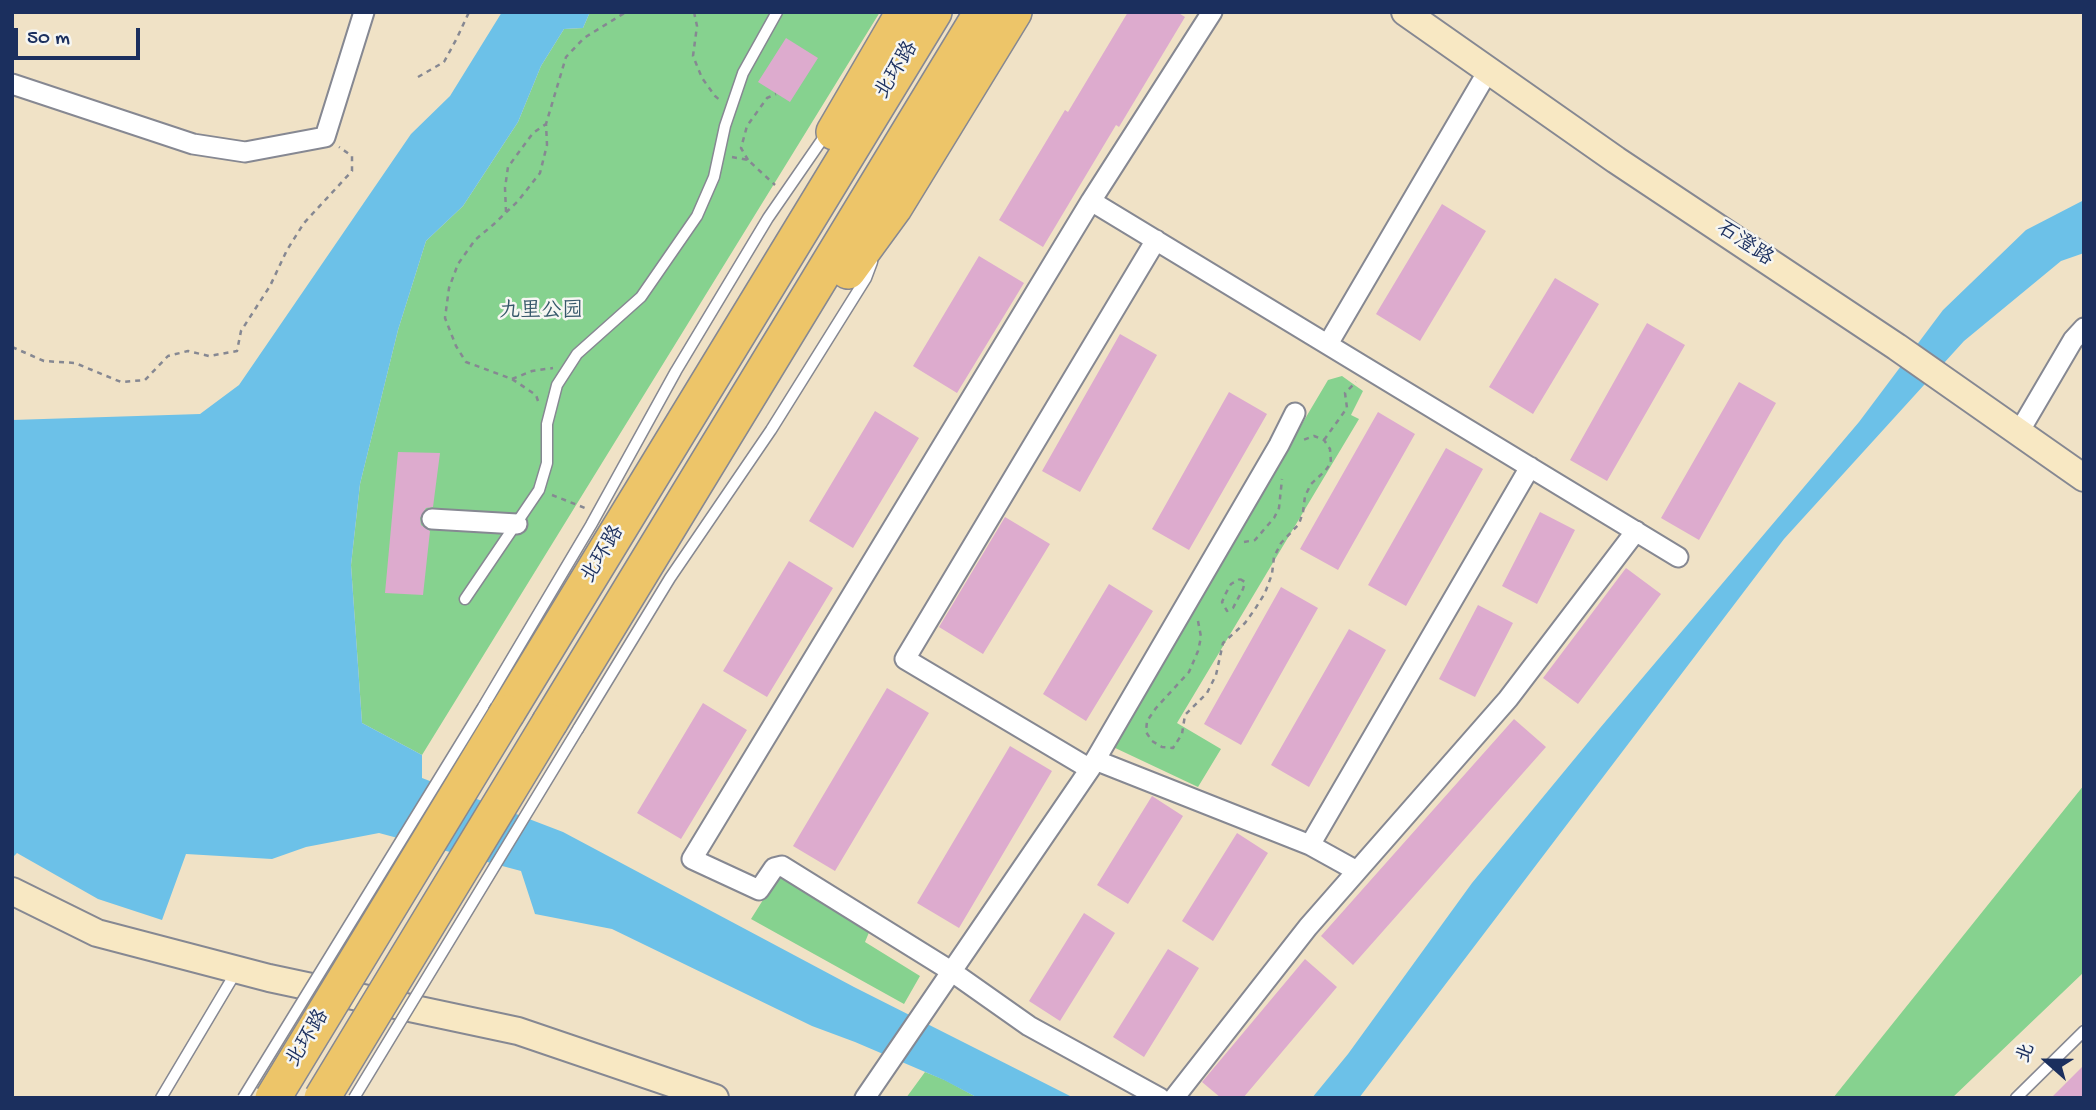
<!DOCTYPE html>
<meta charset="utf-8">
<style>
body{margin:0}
#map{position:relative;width:2096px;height:1110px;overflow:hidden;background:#f0e2c6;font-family:"Gochi Hand","LXGW WenKai TC",sans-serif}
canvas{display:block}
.frame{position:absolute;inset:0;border:14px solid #1b2f5e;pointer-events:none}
.north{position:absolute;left:2012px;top:1026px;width:70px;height:70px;-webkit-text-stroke:5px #f6f6f2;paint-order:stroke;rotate:291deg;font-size:19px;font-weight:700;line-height:28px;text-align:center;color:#1b2f5e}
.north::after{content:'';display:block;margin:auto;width:24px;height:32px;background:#1b2f5e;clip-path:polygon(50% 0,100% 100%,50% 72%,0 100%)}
.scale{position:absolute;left:14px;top:28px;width:126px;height:32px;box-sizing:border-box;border:4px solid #1b2f5e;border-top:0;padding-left:9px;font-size:21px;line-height:24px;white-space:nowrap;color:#1b2f5e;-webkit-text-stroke:5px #f6f6f2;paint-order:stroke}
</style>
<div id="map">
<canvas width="2096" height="1110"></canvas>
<div class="frame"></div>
<div class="north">北</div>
<div class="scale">50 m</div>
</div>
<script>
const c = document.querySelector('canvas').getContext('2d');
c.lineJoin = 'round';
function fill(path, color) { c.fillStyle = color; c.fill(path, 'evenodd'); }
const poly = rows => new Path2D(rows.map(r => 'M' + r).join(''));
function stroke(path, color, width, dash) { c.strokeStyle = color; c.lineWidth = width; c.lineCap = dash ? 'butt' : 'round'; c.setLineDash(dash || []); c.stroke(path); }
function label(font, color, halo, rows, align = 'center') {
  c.font = font + ' "Gochi Hand","LXGW WenKai TC",sans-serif'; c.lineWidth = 5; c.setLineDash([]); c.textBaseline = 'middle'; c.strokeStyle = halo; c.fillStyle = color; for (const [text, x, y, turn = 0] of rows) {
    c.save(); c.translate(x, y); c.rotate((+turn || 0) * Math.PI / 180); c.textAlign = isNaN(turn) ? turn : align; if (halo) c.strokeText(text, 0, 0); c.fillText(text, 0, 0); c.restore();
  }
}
fill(poly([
 [590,12,880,12,422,755,362,723,351,565,360,484,398,330,426,241,463,206,518,122,541,66,564,29,583,28],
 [1342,376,1363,391,1351,415,1359,419,1177,723,1221,749,1198,787,1111,746,1328,380],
 [2084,785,2084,972,1952,1098,1833,1098],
 [778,876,870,930,865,942,920,976,904,1004,751,919],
 [925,1072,945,1080,978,1098,906,1098]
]), '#86d28f');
fill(poly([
 [502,12,590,12,583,28,564,29,541,66,518,122,463,206,426,241,398,330,360,484,351,565,362,723,422,755,422,778,563,832,854,987,1074,1098,978,1098,944,1080,855,1042,812,1026,612,929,535,914,521,871,379,833,306,847,272,859,186,854,162,920,98,899,17,853,12,858,12,420,200,414,239,385,411,134,450,96],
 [2084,200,2084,253,2061,261,1964,341,1784,539,1359,1098,1312,1098,1348,1054,1472,883,1600,728,1859,422,1943,310,2026,230]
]), '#6cc1e8');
fill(poly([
 [1128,12,1177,12,1185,17,1119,127,1116,125,1043,247,999,220,1065,110,1068,112],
 [786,38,818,58,790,102,758,82],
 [1442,204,1486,231,1420,341,1376,314],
 [979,256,1024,283,957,393,913,366],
 [1555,278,1599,304,1533,414,1489,387],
 [1647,323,1685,345,1607,481,1570,460],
 [1120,334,1157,355,1080,492,1042,471],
 [1739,382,1776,403,1699,540,1661,518],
 [1229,392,1267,414,1189,550,1152,529],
 [875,411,919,438,853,548,809,521],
 [1378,412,1415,434,1338,570,1300,549],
 [1446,448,1483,469,1406,606,1368,585],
 [398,452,440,453,433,507,426,508,420,518,421,525,430,531,423,595,385,593],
 [1540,512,1575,530,1537,604,1502,586],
 [1005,517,1050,544,983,654,939,627],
 [789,561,833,588,767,697,723,671],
 [1626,568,1661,594,1578,704,1543,678],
 [1109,584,1153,611,1086,721,1043,694],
 [1281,587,1318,608,1241,745,1204,724],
 [1478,605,1513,623,1475,697,1439,679],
 [1349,629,1386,650,1309,787,1271,765],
 [887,688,929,713,835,871,793,846],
 [703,703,747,730,681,839,637,813],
 [1514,719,1546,747,1353,965,1321,936],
 [1010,746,1052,771,959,928,917,903],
 [1152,796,1183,816,1128,904,1097,885],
 [1237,833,1268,853,1213,941,1182,921],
 [1084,913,1115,933,1060,1021,1029,1001],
 [1168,949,1199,968,1144,1057,1113,1037],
 [1305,959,1337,987,1243,1098,1221,1098,1202,1082],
 [2084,1065,2084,1098,2051,1098]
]), '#ddabce');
const lane = poly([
 [465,599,539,490,547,463,547,424,557,385,577,354,641,297,697,216,714,177,725,126,743,73,777,12],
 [483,707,591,525,676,371,768,218,826,134],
 [578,729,670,578,771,430,866,278,872,262],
 [161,1098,236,972],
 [2016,1098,2084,1031]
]);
const street = poly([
 [12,84,193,144,245,152,325,137,364,12],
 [1091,201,1678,557],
 [1328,344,1488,71],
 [2019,432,2073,340,2084,328],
 [432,519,517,524],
 [1095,760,1310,845,1357,871],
 [1090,769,905,659,1156,240],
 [1310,845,1530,467],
 [865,1098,1090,769,1279,445,1295,413],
 [1160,1098,1029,1026,951,971,782,866,774,868,759,890,692,859,1091,201,1212,12],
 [1174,1098,1308,927,1508,699,1636,531]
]);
const secondary = poly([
 [1405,12,1616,160,1897,347,2084,478],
 [12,891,97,933,269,978,518,1031,715,1098]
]);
const highway = poly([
 [834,132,904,12],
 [848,271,894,208,1014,12],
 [507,713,934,12],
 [550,722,982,12]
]);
stroke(lane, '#868892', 13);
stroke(street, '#868892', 23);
stroke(secondary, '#868892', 30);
stroke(highway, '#868892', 38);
stroke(poly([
 [694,12,697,26,693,56,702,78,715,96,721,101],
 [418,77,444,62,457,38,469,12],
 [732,157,748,160,775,185],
 [748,160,741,148,747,126,767,98,776,94],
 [506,212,505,188,508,167,533,133,546,124],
 [12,347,44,361,75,363,121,382,145,380,168,356,188,351,209,356,237,351,241,331,270,286,287,250,304,223,352,171,352,156,339,147],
 [512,379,532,371,553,368],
 [538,401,536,395,512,379,466,362,456,346,445,318,449,288,458,264,475,240,494,224,518,201,540,173,547,145,546,124,566,57,584,38,626,12],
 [1324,440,1347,408,1345,393,1356,382],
 [552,495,585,508],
 [1244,542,1255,540,1274,518,1279,508,1282,479],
 [1240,579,1245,582,1243,589,1233,608,1227,611,1222,602,1226,593,1231,584,1240,579],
 [1198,621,1201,637,1198,651,1189,672,1156,708,1147,721,1146,732,1152,741,1162,747,1173,748,1182,734,1185,715,1207,693,1216,675,1223,643,1245,623,1255,609,1265,593,1272,574,1274,557,1281,543,1299,524,1303,512,1305,496,1311,484,1325,471,1331,463,1330,449,1324,440,1314,436,1303,440]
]), '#868892', 2.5, [5, 5]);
stroke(lane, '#fff', 10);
stroke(street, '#fff', 19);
stroke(secondary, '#f8e8c3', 26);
stroke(highway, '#edc569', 35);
const laneBridge = poly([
 [243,1098,483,707],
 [354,1098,578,729]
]);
const highwayBridge = poly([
 [273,1098,507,713],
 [322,1098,550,722]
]);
stroke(laneBridge, '#868892', 13, []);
stroke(highwayBridge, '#868892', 38, []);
stroke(laneBridge, '#fff', 10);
stroke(highwayBridge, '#edc569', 35);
label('21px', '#1b2f5e', '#f6f6f2', [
 ["北环路",898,71,-59],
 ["石澄路",1744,245,34],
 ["北环路",604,555,-59],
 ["北环路",309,1039,-59]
]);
label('21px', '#36586a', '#f6f6f2', [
 ["九里公园",541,313]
]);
</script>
